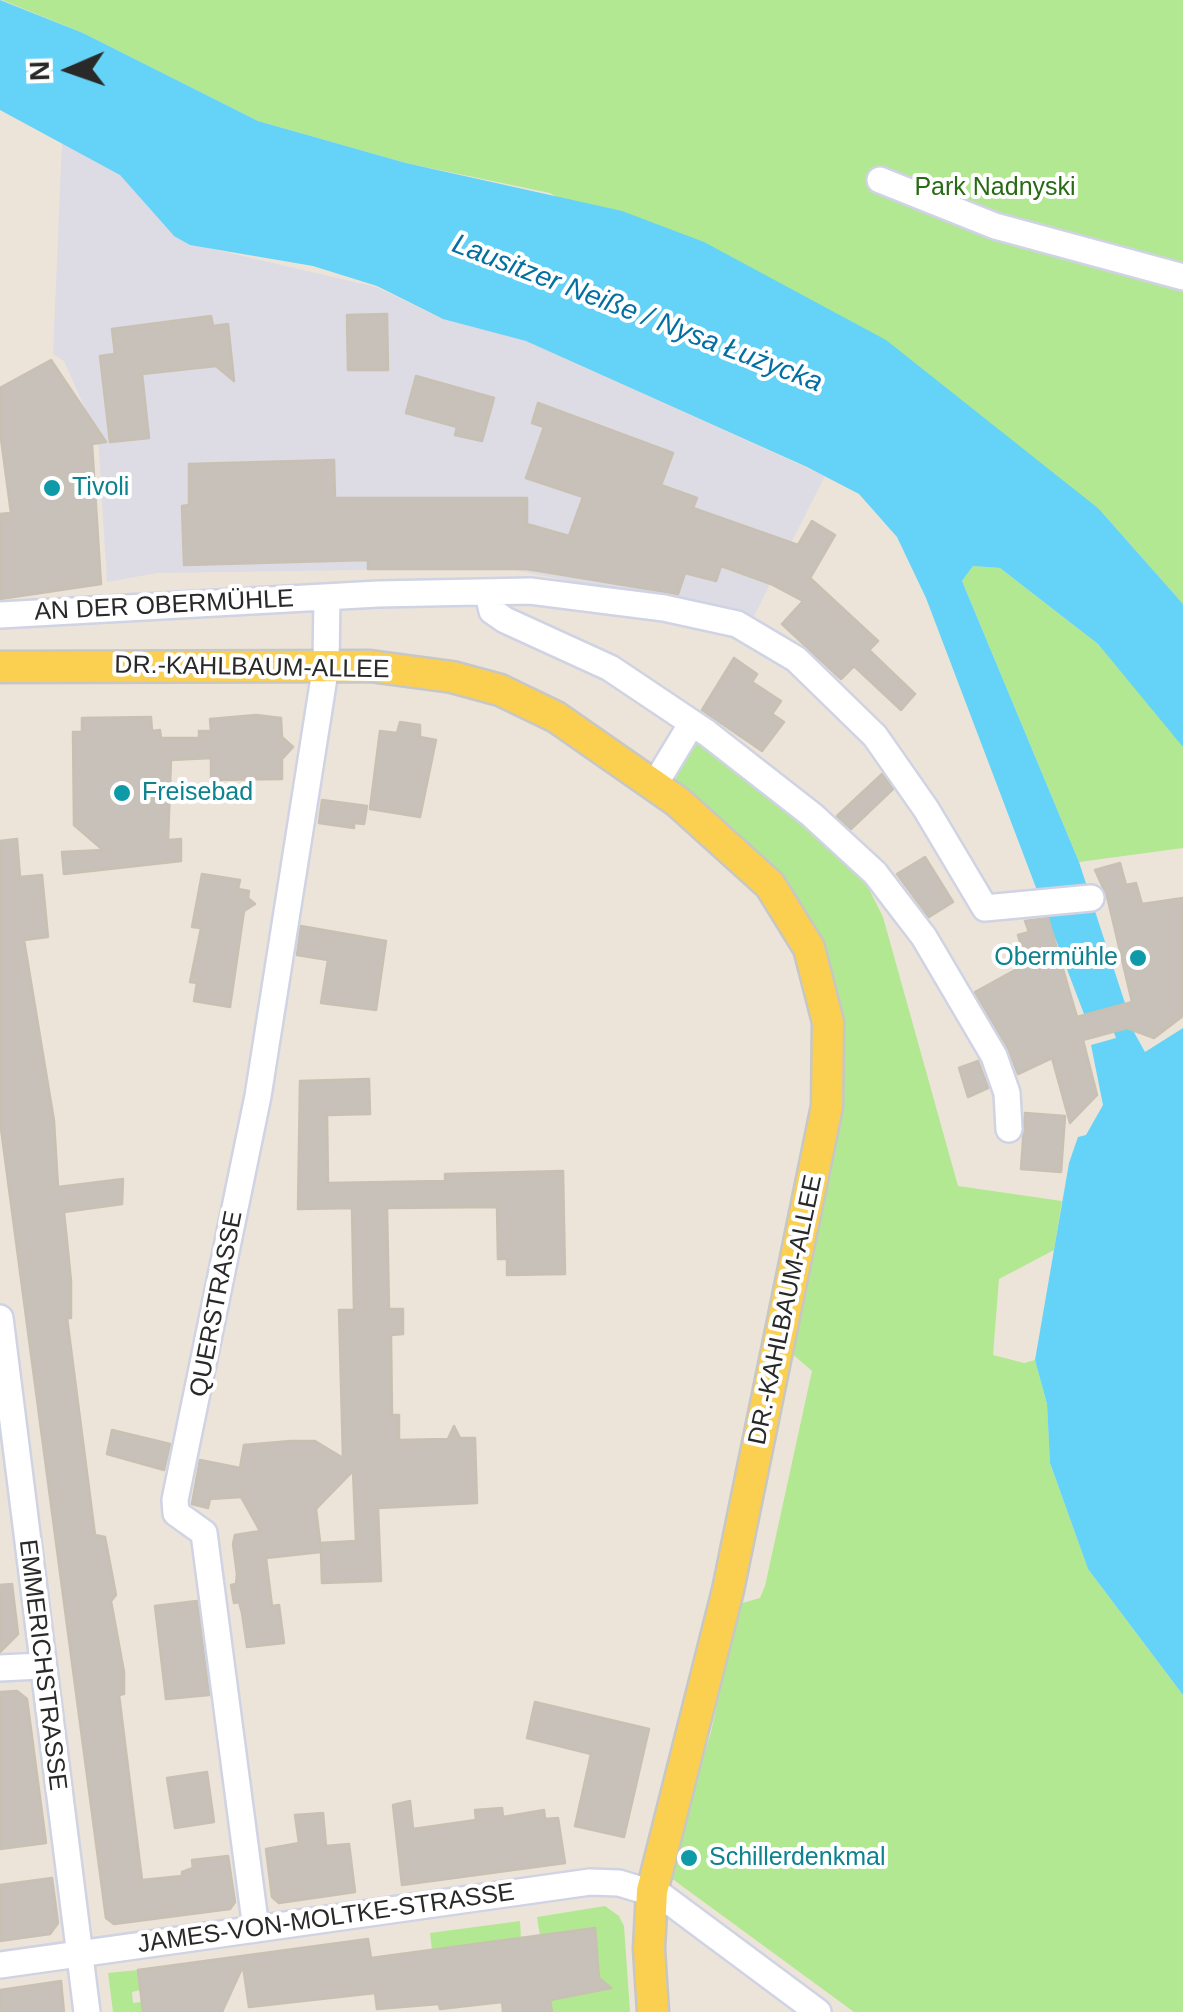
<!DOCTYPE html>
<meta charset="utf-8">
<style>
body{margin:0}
#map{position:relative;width:1183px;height:2012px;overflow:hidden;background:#ede4d9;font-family:Helvetica,sans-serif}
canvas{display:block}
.north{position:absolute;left:20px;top:20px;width:100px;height:100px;-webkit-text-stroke:8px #fff;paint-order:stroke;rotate:268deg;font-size:28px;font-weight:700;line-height:40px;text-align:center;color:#292929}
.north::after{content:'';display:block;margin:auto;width:35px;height:45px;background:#292929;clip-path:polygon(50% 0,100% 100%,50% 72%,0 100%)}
</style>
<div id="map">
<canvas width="1183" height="2012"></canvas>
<div class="north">N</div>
</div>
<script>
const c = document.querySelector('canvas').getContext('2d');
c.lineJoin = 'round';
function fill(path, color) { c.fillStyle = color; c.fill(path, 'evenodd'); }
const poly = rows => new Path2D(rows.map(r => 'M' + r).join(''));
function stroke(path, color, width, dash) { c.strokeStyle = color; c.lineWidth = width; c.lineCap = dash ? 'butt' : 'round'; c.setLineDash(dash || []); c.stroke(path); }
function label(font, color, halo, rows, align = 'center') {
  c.font = font + ' Helvetica,sans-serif'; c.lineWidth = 8; c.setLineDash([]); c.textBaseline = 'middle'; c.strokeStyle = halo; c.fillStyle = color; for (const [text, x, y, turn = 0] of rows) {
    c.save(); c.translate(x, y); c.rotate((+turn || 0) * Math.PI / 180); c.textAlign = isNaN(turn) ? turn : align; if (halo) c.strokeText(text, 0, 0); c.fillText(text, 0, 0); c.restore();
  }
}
fill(poly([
 [62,143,119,174,172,234,208,248,376,287,438,317,526,341,825,476,753,618,505,568,157,573,107,582,98,438,64,361,53,354]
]), '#dddbe4');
fill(poly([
 [2,0,1183,0,1183,604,1099,509,550,193,406,163,258,121,83,33],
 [973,566,1000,568,1098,644,1177,737,1183,747,1183,848,1079,862,962,581],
 [698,732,838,849,863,877,883,917,958,1186,1062,1201,1054,1250,999,1279,993,1355,1024,1363,1035,1360,1047,1404,1050,1463,1088,1569,1183,1695,1183,2012,854,2012,667,1875,711,1732,739,1604,760,1598,765,1586,812,1371,789,1351,838,1105,790,889,762,857,674,782],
 [605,1906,619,1916,624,1926,630,2012,552,2012,537,1917],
 [520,1921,521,1939,432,1950,430,1933],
 [138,1970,140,1990,132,1992,133,2003,141,2002,143,2012,113,2012,108,1973]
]), '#b1e891');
fill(poly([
 [0,0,83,33,258,121,406,163,622,211,704,242,886,340,1099,509,1183,604,1183,747,1098,644,1000,568,973,566,962,581,1079,862,1135,1034,1145,1052,1183,1028,1183,1695,1088,1569,1050,1463,1047,1404,1035,1360,1069,1163,1078,1137,1086,1135,1103,1105,1091,1045,1116,1038,1105,1010,1084,1014,926,598,897,537,859,494,807,467,526,341,443,319,377,286,313,266,190,245,174,236,120,175,0,110]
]), '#64d3f7');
const building = poly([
 [387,314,388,370,348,370,347,315,387,314],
 [211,316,213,326,228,324,234,381,216,366,142,374,149,438,110,442,100,356,115,354,112,329,211,316],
 [51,360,106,442,92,444,101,584,0,599,0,514,11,513,0,431,0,388,51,360],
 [416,376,494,398,482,441,455,435,457,427,406,413,416,376],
 [538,403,673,453,661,485,697,498,693,508,798,545,812,521,835,535,810,578,878,641,869,650,915,694,901,710,854,666,841,679,782,624,803,601,771,584,721,566,716,581,685,573,678,594,527,569,368,569,368,560,184,565,182,506,189,505,189,464,334,460,335,498,527,498,527,524,569,536,583,497,526,478,544,427,532,423,538,403],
 [734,658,757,674,752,682,781,701,772,714,784,722,762,751,702,710,734,658],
 [256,715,281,718,282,737,293,747,282,759,282,779,211,780,211,758,171,760,168,840,181,839,181,861,64,874,62,852,103,850,74,825,73,732,82,732,82,718,151,717,152,731,160,730,161,738,199,738,199,731,211,731,210,719,256,715],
 [400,722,420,725,420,737,436,740,420,817,370,809,380,731,397,733,400,722],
 [882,774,893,789,851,829,837,816,882,774],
 [322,800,367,806,364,824,354,823,354,828,319,823,322,800],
 [17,839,20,877,42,875,48,937,24,940,54,1121,58,1187,123,1179,122,1204,64,1212,71,1281,71,1318,67,1318,95,1535,105,1537,116,1595,111,1601,124,1672,124,1694,119,1695,142,1880,182,1876,182,1872,193,1868,192,1860,228,1856,235,1902,230,1909,114,1924,106,1918,0,1121,0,841,17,839],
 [925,857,953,902,929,917,897,874,925,857],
 [1120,863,1126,885,1136,883,1142,904,1183,898,1183,1016,1154,1038,1127,1028,1083,1040,1097,1095,1070,1123,1052,1058,1018,1074,1008,1048,975,992,1026,964,1018,935,1029,932,1025,921,1048,918,1077,1017,1132,1002,1107,896,1095,870,1120,863],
 [202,874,240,880,238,889,249,891,248,898,255,904,244,911,230,1007,194,1001,197,983,190,982,201,928,192,927,202,874],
 [301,926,386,941,376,1010,321,1003,328,960,297,955,301,926],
 [978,1061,988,1088,968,1097,959,1068,978,1061],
 [369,1079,370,1114,327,1115,328,1183,445,1181,445,1174,563,1171,565,1274,507,1275,507,1259,498,1259,497,1207,387,1208,389,1309,403,1309,403,1334,391,1335,392,1415,399,1415,399,1440,448,1439,454,1426,460,1438,475,1438,477,1503,378,1508,381,1581,322,1583,321,1552,266,1558,272,1606,279,1605,284,1643,247,1647,242,1613,239,1602,234,1603,231,1585,236,1584,237,1574,233,1544,235,1535,260,1531,241,1497,210,1499,208,1508,192,1504,200,1460,240,1468,244,1445,291,1441,315,1441,343,1458,339,1310,354,1310,352,1208,298,1209,300,1081,369,1079],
 [353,1471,356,1541,320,1543,321,1550,316,1509,353,1471],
 [1025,1113,1065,1116,1061,1172,1021,1169,1025,1113],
 [112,1430,170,1444,164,1470,107,1454,112,1430],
 [12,1584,18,1634,0,1652,0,1585,12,1584],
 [197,1601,209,1695,166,1699,155,1606,197,1601],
 [17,1691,27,1699,46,1843,0,1849,0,1692,17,1691],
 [535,1702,649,1729,624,1837,575,1826,591,1754,527,1738,535,1702],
 [207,1772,214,1822,175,1828,167,1778,207,1772],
 [410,1801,413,1829,476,1820,475,1810,502,1808,503,1817,544,1810,545,1819,558,1818,565,1863,402,1885,393,1805,410,1801],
 [323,1813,326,1846,349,1844,355,1892,279,1903,272,1897,266,1849,299,1843,295,1815,323,1813],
 [52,1878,58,1923,50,1934,0,1941,0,1885,52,1878],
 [595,1928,599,1978,611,1988,550,2000,552,2012,503,2012,502,2002,440,2009,439,2004,377,2009,375,1993,249,2007,243,1966,222,2012,143,2012,138,1970,368,1939,371,1958,595,1928],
 [61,1981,64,2012,0,2012,0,1990,61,1981]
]);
fill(building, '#c8c1b9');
stroke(building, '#c8c0b3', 2.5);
const minor = poly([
 [880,180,995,226,1183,277],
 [488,593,492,611,505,620,610,668,707,733,812,815,875,873,924,937,994,1056,1007,1093,1009,1129],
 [0,615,378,594,530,591,664,608,737,624,796,659,875,736,926,809,985,908,1091,898],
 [655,784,692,723],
 [0,1318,87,2012],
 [0,1668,41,1666],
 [256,1929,204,1533,176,1513,175,1500,258,1096,326,665,327,597],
 [0,1965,590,1882,619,1883,662,1896,818,2012]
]);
const major = poly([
 [0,667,370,666,452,677,500,690,556,717,678,802,770,885,809,948,828,1022,827,1106,728,1590,652,1891,649,1949,653,2012]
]);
stroke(minor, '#cfd3e3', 30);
stroke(major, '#c7c7c7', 35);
stroke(minor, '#fff', 25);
stroke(major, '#fbcf50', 30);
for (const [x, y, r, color] of [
 [52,488,10,"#0f9aa8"],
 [122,793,10,"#0f9aa8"],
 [1138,958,10,"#0f9aa8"],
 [689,1858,10,"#0f9aa8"]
]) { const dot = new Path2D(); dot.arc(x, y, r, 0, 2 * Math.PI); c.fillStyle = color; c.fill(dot); stroke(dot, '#fff', 4); }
label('25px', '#286b14', '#fff', [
 ["Park Nadnyski",995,188]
]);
label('25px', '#0d838f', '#fff', [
 ["Tivoli",72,488],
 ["Freisebad",142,793],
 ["Obermühle",1118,958,"right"],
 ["Schillerdenkmal",709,1858]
], 'left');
label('25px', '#292929', '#fff', [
 ["AN DER OBERMÜHLE",164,606,-3],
 ["DR.-KAHLBAUM-ALLEE",252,668,1],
 ["QUERSTRASSE",217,1304,-79],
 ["DR.-KAHLBAUM-ALLEE",786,1310,-78],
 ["EMMERICHSTRASSE",42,1665,83],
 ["JAMES-VON-MOLTKE-STRASSE",326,1919,-8]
]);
label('italic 28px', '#036fa3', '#fff', [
 ["Lausitzer Neiße / Nysa Łużycka",637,314,21]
]);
</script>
